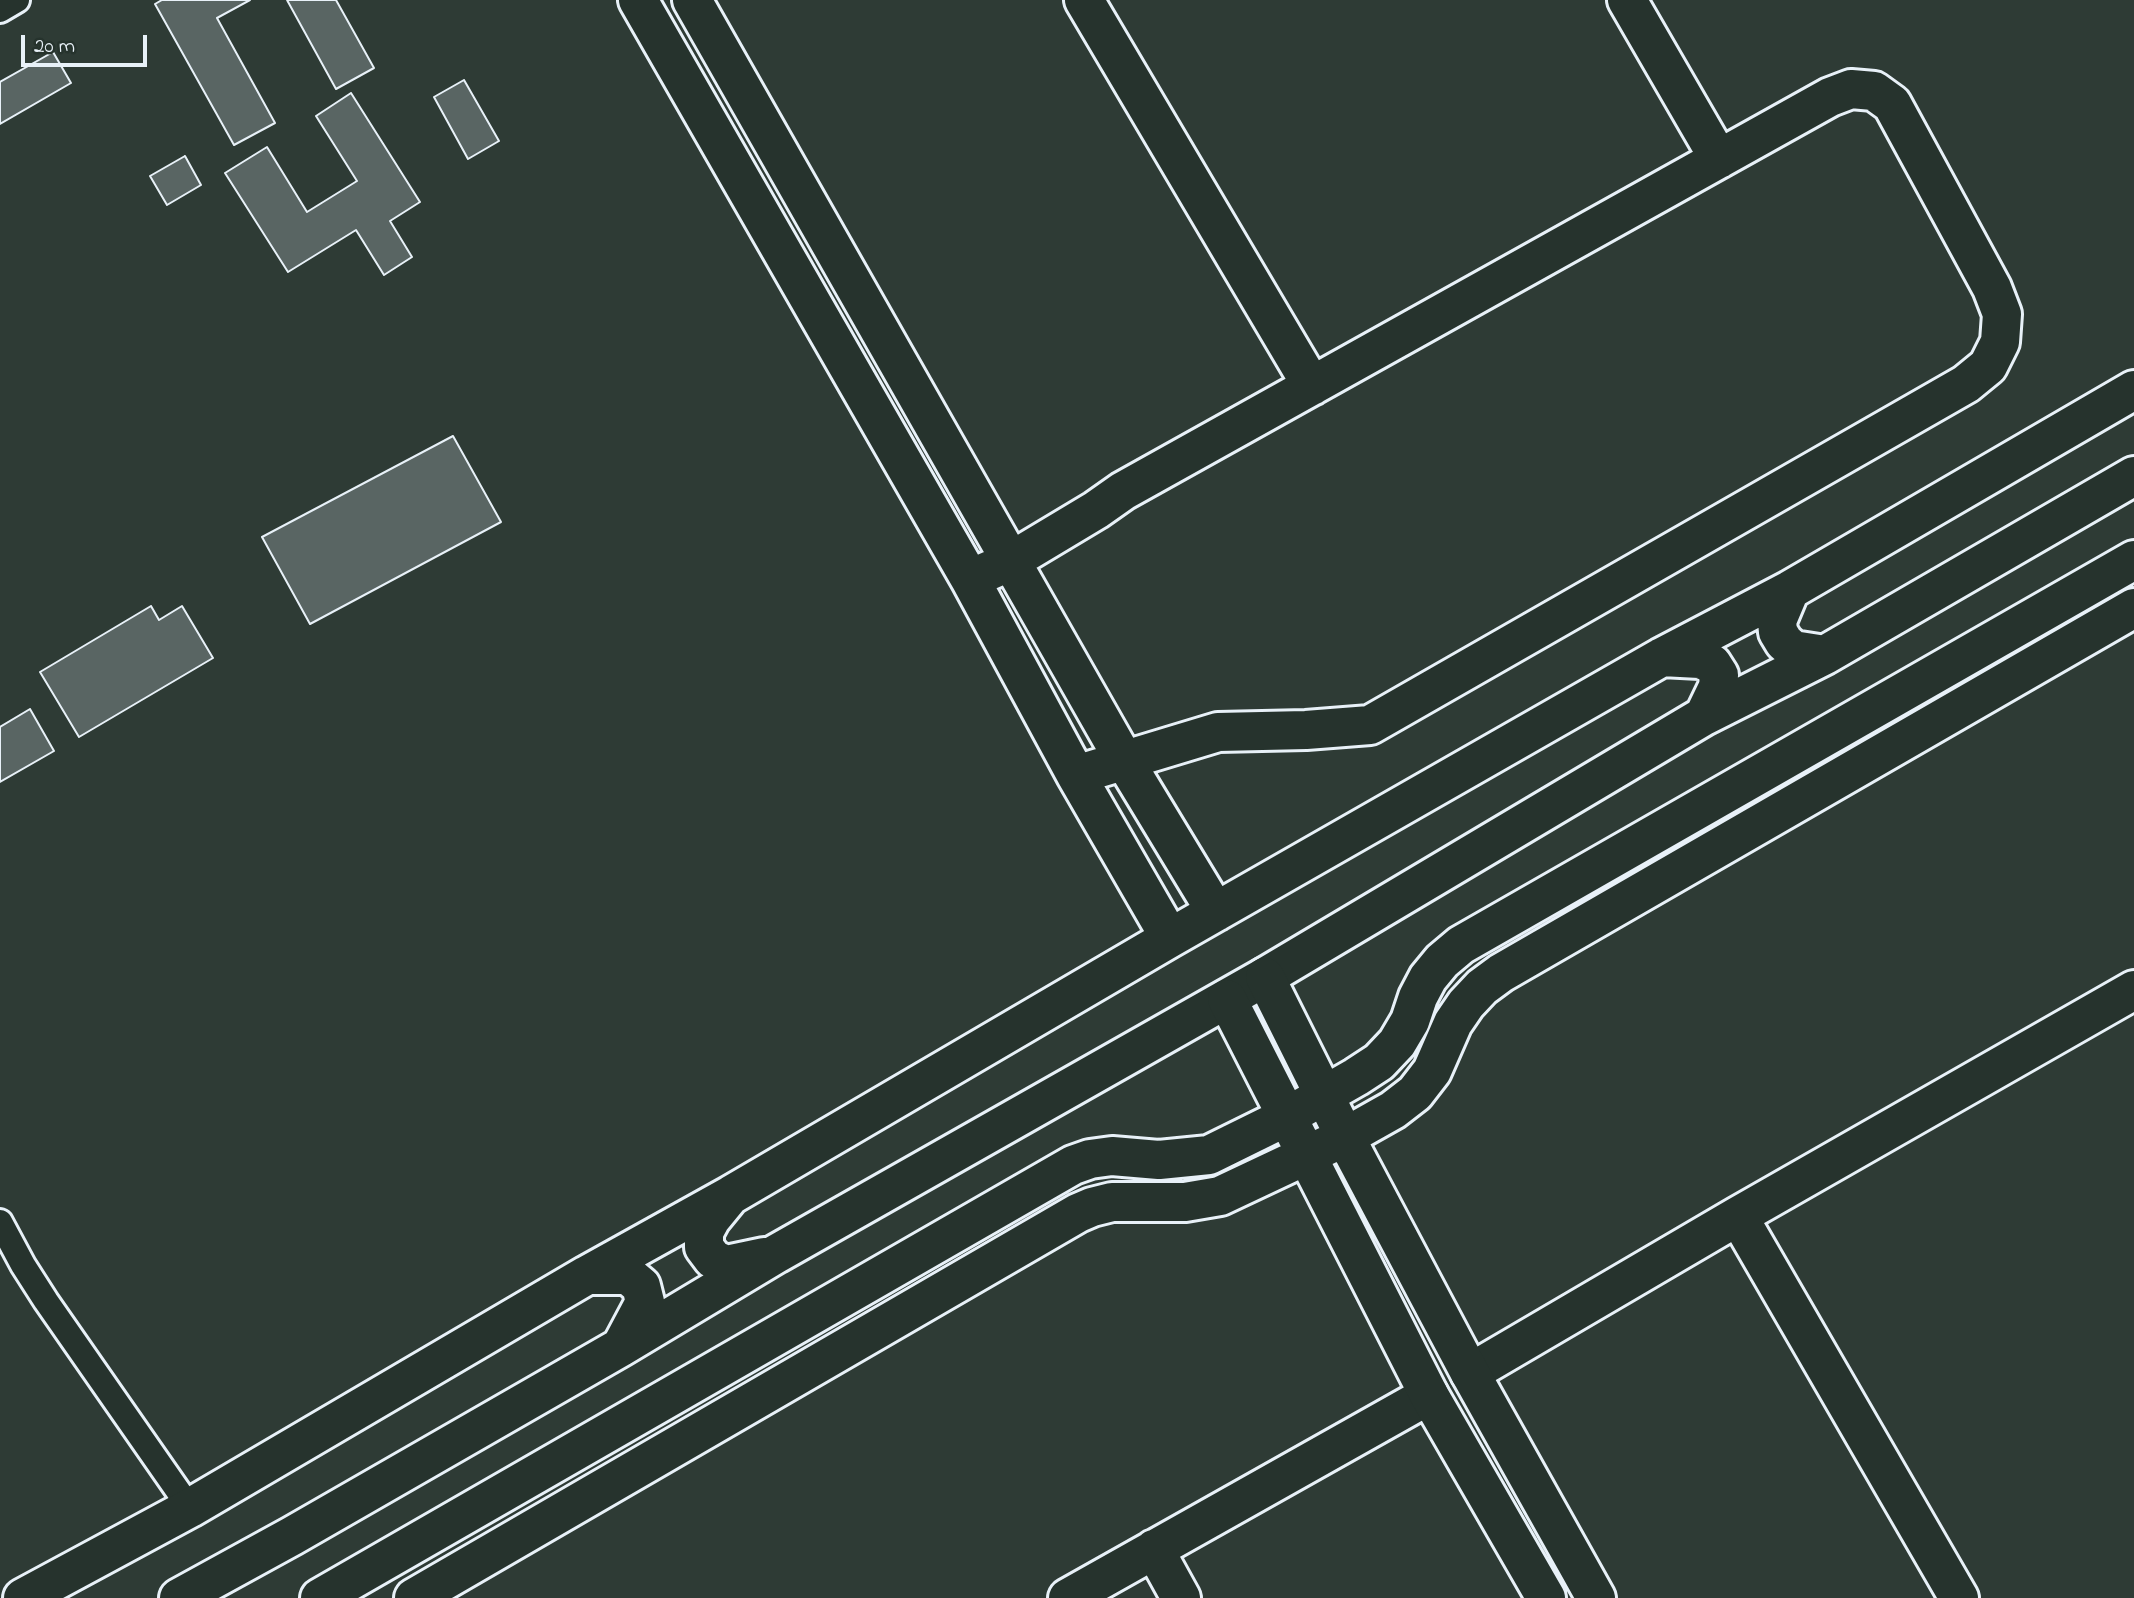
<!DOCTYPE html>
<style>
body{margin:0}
#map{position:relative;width:2134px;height:1598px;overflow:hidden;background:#2e3b35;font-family:"Indie Flower",sans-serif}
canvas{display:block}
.scale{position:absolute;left:21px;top:35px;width:126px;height:32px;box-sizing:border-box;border:4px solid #e8f1f8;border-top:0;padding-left:9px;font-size:21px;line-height:24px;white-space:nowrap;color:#e8f1f8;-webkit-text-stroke:5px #26332d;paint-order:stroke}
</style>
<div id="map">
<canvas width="2134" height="1598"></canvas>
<div class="scale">20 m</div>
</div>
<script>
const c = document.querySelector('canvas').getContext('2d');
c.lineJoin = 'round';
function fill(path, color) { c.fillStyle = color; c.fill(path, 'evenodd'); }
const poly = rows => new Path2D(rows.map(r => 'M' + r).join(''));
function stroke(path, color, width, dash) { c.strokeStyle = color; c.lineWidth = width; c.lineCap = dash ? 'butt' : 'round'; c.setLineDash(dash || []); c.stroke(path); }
const building = poly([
 [162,0,250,0,217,18,275,123,234,145,155,4,162,0],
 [287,0,336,0,374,68,336,89,287,0],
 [53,52,71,83,0,124,0,82,53,52],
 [464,80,499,141,468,159,434,97,464,80],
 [351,93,420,202,390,221,412,257,384,275,356,230,288,272,225,173,267,147,307,212,357,181,316,116,351,93],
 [185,156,201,185,167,205,150,176,185,156],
 [453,436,501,522,310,624,262,537,453,436],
 [151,606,159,620,182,606,213,658,79,737,40,672,151,606],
 [30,709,54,751,0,782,0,727,30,709]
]);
fill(building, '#596563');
stroke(building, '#e8f1f8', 2);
const service = poly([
 [0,10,17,0],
 [0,1222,23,1265,46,1301,190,1508]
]);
const minor = poly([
 [638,0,970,579,1076,775,1170,938],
 [692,0,1124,760,1216,912],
 [1084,0,1312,386],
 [1627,0,1719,159],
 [970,579,1011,561,1096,510,1123,491,1830,97,1851,89,1874,91,1892,104,1992,288,2002,314,2000,342,1988,366,1966,384,1370,725,1306,730,1218,732,1076,775],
 [1790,590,1777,621,1778,632,1784,642,1793,650,1825,655],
 [1662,657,1700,659,1712,664,1719,675,1718,687,1704,716],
 [729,1197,711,1219,704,1232,704,1247,713,1259,726,1265,764,1257],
 [1738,1216,1959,1598],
 [587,1275,628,1275,641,1286,645,1302,621,1347],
 [1470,1373,1738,1216,2134,990],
 [1154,1549,1181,1598],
 [23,1598,190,1508,587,1275,731,1195,1170,938,1662,657,1790,590,2134,390],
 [179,1598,292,1536,621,1347,776,1254,1265,977,1704,716,1825,655,2134,476],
 [1068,1598,1429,1395]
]);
const tertiary = poly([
 [1265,977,1345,1137,1470,1373,1596,1598],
 [1227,999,1429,1395,1546,1598],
 [320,1598,1073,1165,1090,1159,1112,1156,1159,1160,1209,1155,1286,1117,1356,1077,1379,1062,1397,1043,1410,1021,1418,997,1428,978,1442,961,1461,945,2134,560],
 [414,1598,1078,1213,1092,1207,1112,1202,1185,1202,1220,1196,1345,1137,1393,1110,1415,1093,1432,1071,1453,1023,1466,1004,1482,987,1501,973,2134,608]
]);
stroke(service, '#e8f1f8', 30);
stroke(minor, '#e8f1f8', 44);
stroke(tertiary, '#e8f1f8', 44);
stroke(service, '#26332d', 24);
stroke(minor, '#26332d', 38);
stroke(tertiary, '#26332d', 38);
</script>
